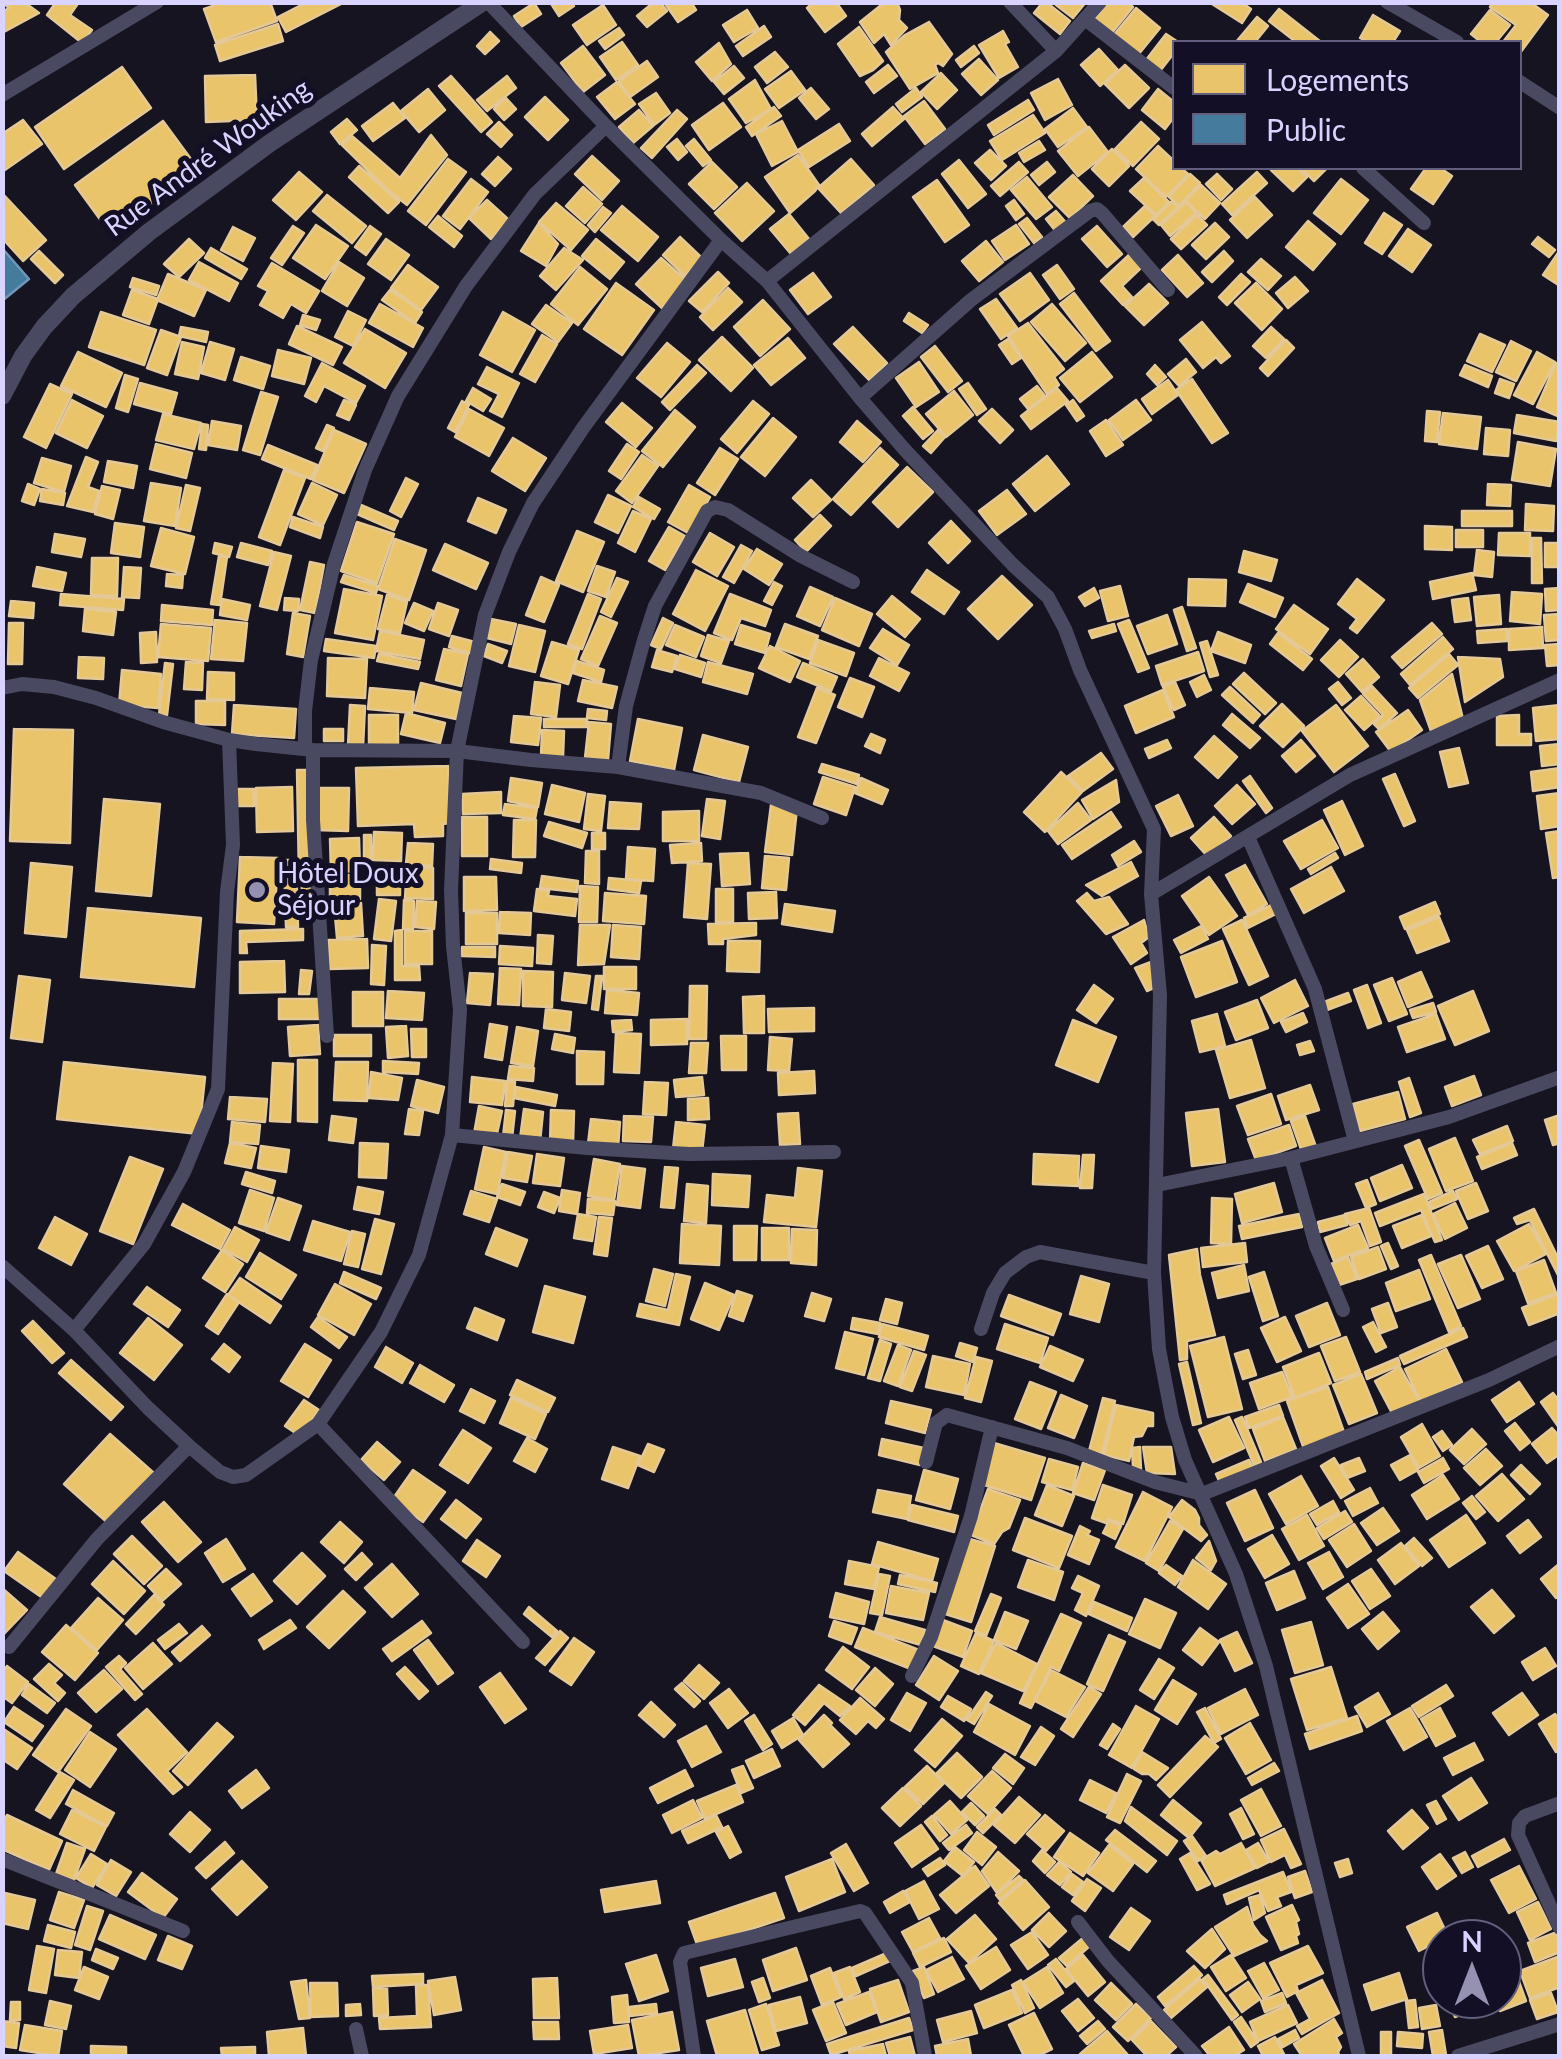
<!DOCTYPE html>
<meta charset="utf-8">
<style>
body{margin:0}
#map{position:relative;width:1562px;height:2059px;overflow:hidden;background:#161421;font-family:Lato,sans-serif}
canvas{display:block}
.frame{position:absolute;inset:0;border:5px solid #d9d4ff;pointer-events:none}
.legend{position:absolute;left:1172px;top:40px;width:350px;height:130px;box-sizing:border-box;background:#130f26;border:2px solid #625e7d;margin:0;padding:12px 18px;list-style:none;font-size:30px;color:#d9d4ff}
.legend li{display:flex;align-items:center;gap:20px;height:50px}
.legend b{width:50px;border:2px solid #625e7d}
.north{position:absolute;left:1422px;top:1919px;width:100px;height:100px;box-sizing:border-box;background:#130f26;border:2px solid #625e7d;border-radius:50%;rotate:0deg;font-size:28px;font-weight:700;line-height:40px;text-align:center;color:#d9d4ff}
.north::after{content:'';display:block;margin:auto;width:35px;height:45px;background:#9591b1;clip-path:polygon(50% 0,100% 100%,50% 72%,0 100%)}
</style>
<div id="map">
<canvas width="1562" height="2059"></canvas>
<div class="frame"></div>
<ul class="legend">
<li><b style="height:28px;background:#e9c46a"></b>Logements</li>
<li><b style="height:28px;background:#457b9d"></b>Public</li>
</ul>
<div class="north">N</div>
</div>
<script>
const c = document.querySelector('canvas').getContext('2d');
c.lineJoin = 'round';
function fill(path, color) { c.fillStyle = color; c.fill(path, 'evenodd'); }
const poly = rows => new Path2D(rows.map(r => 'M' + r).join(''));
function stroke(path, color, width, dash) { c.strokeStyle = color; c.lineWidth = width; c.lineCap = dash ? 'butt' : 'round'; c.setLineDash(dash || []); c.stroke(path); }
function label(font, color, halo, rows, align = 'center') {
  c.font = font + ' Lato,sans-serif'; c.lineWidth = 10; c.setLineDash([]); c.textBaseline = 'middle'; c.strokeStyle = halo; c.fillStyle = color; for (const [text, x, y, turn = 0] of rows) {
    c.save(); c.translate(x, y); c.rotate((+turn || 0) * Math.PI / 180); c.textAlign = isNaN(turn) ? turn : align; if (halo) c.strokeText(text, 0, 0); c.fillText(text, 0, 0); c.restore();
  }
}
const homes = poly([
 [2,2,24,2,39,13,2,33,2,12,9,8,2,2],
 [56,2,79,2,70,15,92,30,82,43,47,15,56,2],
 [211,2,270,2,277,21,216,42,204,9,213,6,211,2],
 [307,2,340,2,341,4,286,32,278,17,307,2],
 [550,2,571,2,574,6,559,16,550,2],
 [654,2,660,2,667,11,647,27,637,16,654,2],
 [670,2,691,2,696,10,678,22,666,5,670,2],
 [814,2,836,2,846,16,825,32,807,8,814,2],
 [885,2,897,2,900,10,899,20,907,28,891,45,884,34,874,43,860,22,885,2],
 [1043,2,1046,2,1070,21,1060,34,1034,13,1043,2],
 [1059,2,1086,2,1073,18,1056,5,1059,2],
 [1108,2,1127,2,1133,7,1111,34,1094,20,1108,2],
 [1213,2,1241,2,1251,9,1242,23,1212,4,1213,2],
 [1493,2,1530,2,1548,15,1520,53,1520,42,1503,42,1516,25,1490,7,1493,2],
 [534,3,541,14,521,27,514,16,534,3],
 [603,5,616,25,587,45,573,25,603,5],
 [1136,8,1160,28,1138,55,1113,36,1136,8],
 [1279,9,1321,42,1296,42,1269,21,1279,9],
 [747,10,758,28,734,42,723,25,747,10],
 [1490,10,1510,25,1496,42,1481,42,1471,34,1490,10],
 [1373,15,1400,31,1393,42,1368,42,1360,38,1373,15],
 [1257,17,1268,26,1255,42,1236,42,1257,17],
 [929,22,952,54,943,66,938,63,935,65,938,73,910,89,886,52,905,35,929,22],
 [278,24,283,41,220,61,215,45,278,24],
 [764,26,771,37,743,56,736,46,764,26],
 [859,27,883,61,873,70,860,76,838,44,859,27],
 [619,28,624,35,605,49,599,41,619,28],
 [1003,31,1009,42,1005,44,1018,67,999,78,979,45,1003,31],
 [490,32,499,41,485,54,477,46,490,32],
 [1166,34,1178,42,1174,42,1174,53,1160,71,1146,60,1166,34],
 [622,42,638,65,616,80,600,57,622,42],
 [719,43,731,64,712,81,696,62,719,43],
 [583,46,605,75,583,92,561,63,583,46],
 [974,46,979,53,961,67,956,60,974,46],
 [1099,49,1118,70,1100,86,1081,65,1099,49],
 [775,52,788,67,767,83,755,67,775,52],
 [979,59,998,80,981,95,962,74,979,59],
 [647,61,658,77,630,97,619,81,647,61],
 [888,65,897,76,874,93,866,82,888,65],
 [1125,65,1149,88,1129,108,1105,84,1125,65],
 [734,66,744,78,724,94,714,82,734,66],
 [122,67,151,108,64,169,35,127,122,67],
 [791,71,805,90,779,108,765,89,791,71],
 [941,73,957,90,937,109,921,92,941,73],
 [255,75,257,120,206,122,205,76,255,75],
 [451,76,492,122,481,132,439,86,451,76],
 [507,76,516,88,487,111,477,100,507,76],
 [1058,79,1072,105,1045,120,1031,93,1058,79],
 [755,80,771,109,746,123,729,99,755,80],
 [617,82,635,104,615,119,597,97,617,82],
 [811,88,829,109,816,119,799,98,811,88],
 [916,88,922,97,902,112,896,104,916,88],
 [428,89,445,110,419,132,401,111,428,89],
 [1158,89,1174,102,1174,117,1165,129,1142,110,1158,89],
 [656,93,670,113,654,125,639,104,656,93],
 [545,97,568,120,548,140,525,117,545,97],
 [506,98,516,109,504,120,494,109,506,98],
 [1028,100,1034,110,994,135,988,125,1028,100],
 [924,101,945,129,925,144,904,116,924,101],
 [393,103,405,118,373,141,362,126,393,103],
 [723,103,741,127,709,150,692,125,723,103],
 [774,107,781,116,752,136,746,127,774,107],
 [893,107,904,119,872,146,862,134,893,107],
 [1073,108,1087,127,1058,147,1045,129,1073,108],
 [639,110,653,126,633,143,619,127,639,110],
 [677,110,687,119,652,158,641,148,677,110],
 [1033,115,1045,133,1002,160,990,141,1033,115],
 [347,119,357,130,340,144,331,132,347,119],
 [23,120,42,144,2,172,2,134,23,120],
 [163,121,199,170,110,233,75,185,163,121],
 [782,121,798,152,772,166,756,134,782,121],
 [499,122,512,135,501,147,487,134,499,122],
 [1141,122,1159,139,1133,166,1115,149,1141,122],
 [839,124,850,141,809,167,798,150,839,124],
 [1089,127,1108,152,1078,176,1058,151,1089,127],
 [431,135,447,155,407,205,388,190,342,145,352,136,400,178,431,135],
 [677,139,687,152,678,160,667,147,677,139],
 [694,139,711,160,703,166,686,146,694,139],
 [1039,141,1045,150,1024,162,1019,153,1039,141],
 [1158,146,1174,161,1174,168,1181,168,1188,174,1166,197,1136,169,1158,146],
 [1112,149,1129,166,1109,186,1092,169,1112,149],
 [990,150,1006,166,991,180,975,163,990,150],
 [798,155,819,185,815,191,790,213,765,177,798,155],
 [592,156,619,181,602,200,575,174,592,156],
 [498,157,511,169,495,186,482,174,498,157],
 [448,159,466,172,426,225,408,211,448,159],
 [851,159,874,185,841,213,818,188,851,159],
 [959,160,986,194,968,208,942,174,959,160],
 [712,162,737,187,714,209,689,184,712,162],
 [1019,162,1028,172,1000,196,991,186,1019,162],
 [1047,162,1055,172,1039,185,1031,175,1047,162],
 [359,166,399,202,388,213,349,177,359,166],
 [1273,168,1297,168,1307,177,1293,191,1271,170,1273,168],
 [1301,168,1327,168,1314,181,1301,168],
 [1426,168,1440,168,1452,176,1433,204,1411,189,1426,168],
 [299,172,322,192,296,220,273,200,299,172],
 [1257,172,1267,183,1232,215,1222,204,1257,172],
 [1190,174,1200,183,1179,206,1169,197,1190,174],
 [1217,174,1232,189,1221,200,1206,184,1217,174],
 [1073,175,1093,196,1070,218,1049,197,1073,175],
 [1027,177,1052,207,1036,219,1011,190,1027,177],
 [1144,178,1169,202,1156,215,1130,191,1144,178],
 [471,179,488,192,460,229,443,216,471,179],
 [1341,179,1368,200,1341,234,1314,213,1341,179],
 [937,180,969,225,945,242,913,197,937,180],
 [747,183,774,211,742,241,715,213,747,183],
 [1201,185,1220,203,1205,219,1186,201,1201,185],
 [583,187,602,204,585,223,566,206,583,187],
 [2,193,46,240,23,261,2,238,2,193],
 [327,195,366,226,352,243,313,211,327,195],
 [1255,197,1272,215,1247,238,1230,220,1255,197],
 [487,200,509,220,491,239,469,218,487,200],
 [1014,200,1024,214,1016,220,1006,206,1014,200],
 [1172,201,1178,207,1159,225,1153,219,1172,201],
 [1186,202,1196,213,1170,236,1161,225,1186,202],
 [556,203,588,230,571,250,539,222,556,203],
 [622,206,658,237,638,261,601,230,622,206],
 [1145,206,1155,216,1133,237,1123,227,1145,206],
 [603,207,611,213,595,232,588,225,603,207],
 [1056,211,1068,225,1057,233,1046,219,1056,211],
 [1384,213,1402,225,1382,254,1365,243,1384,213],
 [789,214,809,239,791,254,770,229,789,214],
 [1197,215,1207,225,1181,249,1171,239,1197,215],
 [438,216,462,236,454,247,429,227,438,216],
 [1027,218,1042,237,1034,243,1019,224,1027,218],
 [1308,221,1335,244,1313,270,1286,247,1308,221],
 [539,223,558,244,546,266,521,251,539,223],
 [1215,223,1229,237,1206,259,1192,245,1215,223],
 [316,225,348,246,325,279,293,258,316,225],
 [1016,225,1029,244,1005,260,992,241,1016,225],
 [293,226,304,233,282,265,271,258,293,226],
 [370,226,381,234,366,255,355,247,370,226],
 [1097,226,1122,254,1107,267,1082,239,1097,226],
 [233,227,255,238,243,261,221,250,233,227],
 [1408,229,1431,245,1412,272,1389,256,1408,229],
 [680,237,702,258,685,276,663,255,680,237],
 [1538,237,1555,250,1549,257,1532,244,1538,237],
 [189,239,204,253,179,277,164,264,189,239],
 [386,239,409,255,391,280,368,264,386,239],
 [596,239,624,262,610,279,582,256,596,239],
 [986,241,1003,262,979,281,962,261,986,241],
 [211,248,247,269,241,279,205,258,211,248],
 [564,248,583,260,556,290,540,276,564,248],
 [39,251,63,275,55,283,31,259,39,251],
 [1224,251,1233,261,1212,282,1202,272,1224,251],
 [1558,253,1560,254,1560,286,1543,275,1558,253],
 [1130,254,1142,267,1122,286,1132,297,1123,305,1101,281,1130,254],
 [1178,255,1203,283,1187,297,1162,270,1178,255],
 [661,258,687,281,662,308,636,284,661,258],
 [1261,259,1281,276,1268,290,1248,272,1261,259],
 [199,262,238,283,229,301,189,280,199,262],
 [339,262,364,278,347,306,322,291,339,262],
 [272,263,319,291,306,313,291,304,283,318,260,305,268,291,258,286,272,263],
 [408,265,438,287,421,310,391,288,408,265],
 [1057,265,1074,289,1060,299,1043,275,1057,265],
 [580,267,607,289,578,325,551,304,580,267],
 [718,272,729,283,702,312,689,301,718,272],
 [813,273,831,297,808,314,790,290,813,273],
 [1030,273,1049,300,1020,321,1000,294,1030,273],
 [168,274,206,290,194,316,157,300,168,274],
 [1241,274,1250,282,1227,305,1219,297,1241,274],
 [1295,277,1308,291,1288,308,1276,293,1295,277],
 [133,278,159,286,156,295,130,287,133,278],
 [616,283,654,310,622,355,584,329,616,283],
 [1256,283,1282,309,1262,330,1235,303,1256,283],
 [1149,284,1168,303,1144,325,1125,306,1149,284],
 [728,288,742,302,713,330,700,317,728,288],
 [132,290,158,299,149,324,123,315,132,290],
 [390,290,422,312,415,323,382,300,390,290],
 [1074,293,1110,341,1096,351,1060,304,1074,293],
 [996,299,1017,328,1001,339,980,309,996,299],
 [763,300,790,329,760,356,734,327,763,300],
 [380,304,423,328,413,347,369,323,380,304],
 [1052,304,1086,343,1065,361,1031,322,1052,304],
 [546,305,572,323,558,342,532,324,546,305],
 [348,311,366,320,353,346,335,337,348,311],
 [101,312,156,330,144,365,89,347,101,312],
 [503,312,535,330,512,372,480,355,503,312],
 [909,313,928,325,922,333,904,321,909,313],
 [303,315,320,320,316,330,300,325,303,315],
 [1202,322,1230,356,1221,363,1216,357,1203,368,1180,340,1202,322],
 [1028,323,1064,369,1054,377,1059,385,1047,394,1008,336,1028,323],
 [297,326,342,347,333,365,289,344,297,326],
 [181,327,208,332,206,342,179,336,181,327],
 [853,327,887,363,869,380,834,344,853,327],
 [1271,327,1284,339,1266,358,1253,346,1271,327],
 [365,329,406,353,385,388,344,363,365,329],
 [161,330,181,337,167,375,147,368,161,330],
 [1480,334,1505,345,1492,372,1467,361,1480,334],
 [542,335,557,344,535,382,520,374,542,335],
 [722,337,753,368,731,391,699,360,722,337],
 [788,338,805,358,771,385,754,365,788,338],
 [1008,339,1021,358,1012,364,999,345,1008,339],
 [1286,340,1294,348,1268,376,1260,368,1286,340],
 [1511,341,1531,351,1516,381,1496,372,1511,341],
 [182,342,204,347,198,379,175,374,182,342],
 [210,342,234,349,225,380,201,373,210,342],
 [667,343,690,362,661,397,637,378,667,343],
 [935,346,962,381,948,392,921,357,935,346],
 [278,350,311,358,304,384,272,376,278,350],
 [78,352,122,373,106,407,61,386,78,352],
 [1092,352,1112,377,1080,402,1060,378,1092,352],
 [1537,352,1555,362,1533,404,1514,395,1537,352],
 [241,357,270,366,263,389,234,380,241,357],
 [1186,359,1196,372,1179,386,1168,374,1186,359],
 [919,362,939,392,916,407,896,378,919,362],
 [322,363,365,386,356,403,324,386,316,402,305,396,322,363],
 [1556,363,1560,365,1560,394,1557,399,1560,400,1560,417,1537,407,1556,363],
 [697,365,706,373,670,410,662,402,697,365],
 [1155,365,1166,377,1157,385,1147,374,1155,365],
 [1465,365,1492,376,1488,387,1460,375,1465,365],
 [487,367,519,383,502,417,490,411,499,394,478,384,487,367],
 [125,375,138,379,128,412,116,408,125,375],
 [1192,379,1228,433,1212,443,1176,390,1192,379],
 [1500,379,1514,384,1509,398,1495,393,1500,379],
 [1168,380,1178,395,1152,414,1142,399,1168,380],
 [140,383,177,393,171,414,134,404,140,383],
 [968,383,986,409,977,415,959,389,968,383],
 [50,384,72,394,46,448,24,437,50,384],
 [1037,386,1045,396,1028,409,1020,399,1037,386],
 [473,388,491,399,483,411,466,401,473,388],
 [1057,388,1068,401,1031,429,1021,416,1057,388],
 [954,391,973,415,946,437,926,414,954,391],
 [261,392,278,397,260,455,243,450,261,392],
 [72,400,103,416,87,448,56,433,72,400],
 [344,400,356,405,349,420,337,415,344,400],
 [1073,400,1084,416,1077,421,1066,405,1073,400],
 [1136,400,1151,420,1123,440,1109,420,1136,400],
 [462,401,469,405,455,432,448,428,462,401],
 [753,401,769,414,737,453,721,439,753,401],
 [622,403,652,428,636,447,606,422,622,403],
 [913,407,933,431,923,439,903,416,913,407],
 [469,409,504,428,489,456,455,437,469,409],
 [992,409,1013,430,1000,443,979,421,992,409],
 [675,410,695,427,663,467,642,451,675,410],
 [1427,411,1440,412,1437,442,1425,441,1427,411],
 [1443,413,1481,417,1477,449,1439,444,1443,413],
 [163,414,201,423,194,449,156,440,163,414],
 [1517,415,1560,422,1556,441,1514,433,1517,415],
 [773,418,796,437,765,476,741,457,773,418],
 [1106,420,1123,445,1106,456,1090,431,1106,420],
 [212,421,241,426,237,450,208,445,212,421],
 [857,421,881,442,863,462,840,442,857,421],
 [202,424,208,425,206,450,199,449,202,424],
 [327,425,334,428,323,451,316,448,327,425],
 [1486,428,1510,430,1508,456,1484,454,1486,428],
 [334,430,366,444,344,493,313,480,334,430],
 [938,430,945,437,931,453,923,446,938,430],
 [513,438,546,458,525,491,492,471,513,438],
 [1518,442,1556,449,1550,486,1512,480,1518,442],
 [156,444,192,453,186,478,150,469,156,444],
 [627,444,639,452,621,479,609,471,627,444],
 [268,445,317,465,311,479,262,459,268,445],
 [720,448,738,459,715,495,697,483,720,448],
 [880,448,898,465,851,515,833,499,880,448],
 [642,455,658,466,632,503,616,491,642,455],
 [1047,456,1069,484,1035,511,1013,484,1047,456],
 [86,457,98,462,88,487,99,491,93,512,67,506,86,457],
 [42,458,71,466,64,492,34,483,42,458],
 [108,461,137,466,133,488,104,482,108,461],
 [907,467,933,492,898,527,873,502,907,467],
 [284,470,305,478,280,545,259,537,284,470],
 [406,478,418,484,401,517,390,511,406,478],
 [811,480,831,500,813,517,793,498,811,480],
 [151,483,181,488,175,526,144,521,151,483],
 [312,483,337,495,323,525,298,514,312,483],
 [28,484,40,489,34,505,22,501,28,484],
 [1488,484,1511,485,1510,506,1487,505,1488,484],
 [186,485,200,488,190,531,176,528,186,485],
 [689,485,710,497,690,534,668,522,689,485],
 [102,486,120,490,113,519,95,514,102,486],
 [42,489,65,493,63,505,40,501,42,489],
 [1007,490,1026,514,997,535,979,511,1007,490],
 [608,495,631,506,618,533,595,522,608,495],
 [639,497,660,509,654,519,633,507,639,497],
 [478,498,506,510,496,533,468,521,478,498],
 [1526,504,1554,506,1553,531,1525,530,1526,504],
 [361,505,398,521,394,530,357,514,361,505],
 [633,511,651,519,635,552,618,543,633,511],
 [1462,511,1512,511,1512,526,1462,526,1462,511],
 [820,515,831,526,806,552,795,540,820,515],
 [293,517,323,527,320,538,290,527,293,517],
 [951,521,970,541,948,563,929,543,951,521],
 [357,522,394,534,377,583,341,571,357,522],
 [115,523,144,527,140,557,111,553,115,523],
 [1425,526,1452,527,1452,550,1425,549,1425,526],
 [669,527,685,536,665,570,649,561,669,527],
 [161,528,194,537,185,574,151,566,161,528],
 [1456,530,1483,530,1483,547,1456,547,1456,530],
 [577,531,604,542,583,592,556,581,577,531],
 [710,533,734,547,717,576,693,562,710,533],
 [1499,533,1530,533,1530,556,1498,555,1499,533],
 [55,534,85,539,81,557,52,552,55,534],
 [1532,538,1541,538,1542,583,1532,583,1532,538],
 [395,539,426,550,409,600,378,589,395,539],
 [215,543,232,547,229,557,213,553,215,543],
 [241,543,272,551,268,565,237,557,241,543],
 [1545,543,1560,543,1560,567,1545,567,1545,543],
 [445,544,488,563,476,589,433,570,445,544],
 [741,545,752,551,734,583,723,577,741,545],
 [757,549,782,564,769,585,744,569,757,549],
 [1477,550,1494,552,1492,577,1474,575,1477,550],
 [1244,551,1277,560,1271,581,1239,572,1244,551],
 [274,552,291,556,277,610,260,606,274,552],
 [219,556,227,557,220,605,211,604,219,556],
 [92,558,118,558,117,596,91,595,92,558],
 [310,562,324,565,315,613,300,610,310,562],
 [597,566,615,572,606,597,588,591,597,566],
 [37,567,66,573,62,591,33,586,37,567],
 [124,567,141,568,139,598,122,597,124,567],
 [696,570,728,586,705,631,673,614,696,570],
 [927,570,959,592,944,614,912,592,927,570],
 [1472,573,1476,590,1433,599,1430,582,1472,573],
 [167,574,183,575,182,588,166,586,167,574],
 [344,575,378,586,376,593,341,582,344,575],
 [1002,576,1032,605,998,639,968,609,1002,576],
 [541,577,559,585,544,622,526,615,541,577],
 [617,578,628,582,611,617,601,612,617,578],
 [1189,579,1226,580,1225,606,1188,605,1189,579],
 [1357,579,1384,600,1357,633,1350,628,1357,619,1338,604,1357,579],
 [774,582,782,586,772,605,764,601,774,582],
 [1248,584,1283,598,1275,617,1240,602,1248,584],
 [1120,586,1128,616,1108,621,1100,591,1120,586],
 [810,587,833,597,820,626,797,616,810,587],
 [1094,588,1099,598,1085,606,1079,597,1094,588],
 [1560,588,1560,610,1546,611,1545,589,1560,588],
 [344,589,382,596,373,640,335,633,344,589],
 [1512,592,1542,594,1540,624,1510,621,1512,592],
 [61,594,124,599,123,610,60,605,61,594],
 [588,594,601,599,582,649,568,644,588,594],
 [730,594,771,610,765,626,741,618,732,640,714,633,730,594],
 [387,595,407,602,400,633,378,629,387,595],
 [1499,595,1501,624,1477,626,1474,597,1499,595],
 [892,596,920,619,905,637,877,614,892,596],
 [285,598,299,599,298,611,284,610,285,598],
 [835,598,872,614,859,646,822,630,835,598],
 [1468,598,1471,620,1455,622,1452,600,1468,598],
 [222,599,250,605,247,620,220,615,222,599],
 [11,601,34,603,33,618,9,616,11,601],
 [414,603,433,611,424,631,405,623,414,603],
 [438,603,458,610,449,636,429,629,438,603],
 [162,605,213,610,212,625,161,621,162,605],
 [1294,605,1328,629,1310,654,1276,629,1294,605],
 [1182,607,1196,648,1187,651,1174,610,1182,607],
 [85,609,116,612,113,635,83,631,85,609],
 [293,613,310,616,303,657,287,654,293,613],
 [1560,614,1560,640,1546,641,1544,615,1560,614],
 [1167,615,1177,644,1148,654,1137,626,1167,615],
 [600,616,617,623,598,666,581,659,600,616],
 [663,618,673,623,661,649,651,645,663,618],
 [491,619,516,624,511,644,487,638,491,619],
 [215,620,247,623,243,661,211,659,215,620],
 [1129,620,1149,668,1138,672,1118,624,1129,620],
 [9,623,23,623,22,664,8,664,9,623],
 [1432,623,1442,634,1402,668,1392,657,1432,623],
 [161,624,211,628,208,661,158,657,161,624],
 [785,624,818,636,809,659,776,647,785,624],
 [1114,624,1116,631,1092,638,1089,631,1114,624],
 [519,625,545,631,535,672,509,666,519,625],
 [675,625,704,637,696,657,666,645,675,625],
 [741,625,770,634,765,653,735,644,741,625],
 [1542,627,1543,648,1509,650,1509,629,1542,627],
 [883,629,909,645,897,665,870,648,883,629],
 [1507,629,1507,641,1478,643,1477,631,1507,629],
 [380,631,424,640,420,659,376,651,380,631],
 [156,632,157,662,141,663,140,633,156,632],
 [1218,632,1251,645,1245,663,1211,651,1218,632],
 [1278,633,1312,659,1303,670,1270,644,1278,633],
 [708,635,729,641,721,663,701,656,708,635],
 [452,636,475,642,472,654,449,647,452,636],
 [1443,637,1453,649,1410,685,1401,674,1443,637],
 [326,639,376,646,374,658,324,651,326,639],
 [818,640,854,653,846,676,810,663,818,640],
 [1340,640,1358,657,1339,677,1321,660,1340,640],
 [1207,641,1218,675,1210,677,1200,643,1207,641],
 [552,642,579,650,568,684,541,676,552,642],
 [488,644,507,651,502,663,484,656,488,644],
 [1560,644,1560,665,1547,666,1545,645,1560,644],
 [770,646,800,661,790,682,759,668,770,646],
 [444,649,468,654,461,686,436,680,444,649],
 [657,650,677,656,672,672,652,667,657,650],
 [1198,652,1204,671,1162,685,1156,666,1198,652],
 [379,654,420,662,418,669,377,661,379,654],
 [1449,654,1458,665,1418,698,1409,688,1449,654],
 [680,655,705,663,701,677,675,669,680,655],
 [79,657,104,658,103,679,78,678,79,657],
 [1458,657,1500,659,1503,677,1465,702,1458,657],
 [328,658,367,659,365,698,327,696,328,658],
 [879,658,909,673,899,691,870,676,879,658],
 [1363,659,1379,677,1362,692,1346,674,1363,659],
 [577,661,604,670,601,682,573,673,577,661],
 [186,662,203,663,202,690,184,689,186,662],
 [708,662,753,674,747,694,703,682,708,662],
 [165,663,173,664,167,715,159,715,165,663],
 [803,663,837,677,831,691,797,677,803,663],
 [122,670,161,674,158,708,119,705,122,670],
 [208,672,234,673,234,700,207,699,208,672],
 [1244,673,1276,703,1265,714,1233,684,1244,673],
 [1452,674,1463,719,1431,731,1420,700,1452,674],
 [1204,675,1211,690,1197,697,1190,682,1204,675],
 [850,678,874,687,862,717,838,707,850,678],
 [583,680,617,687,612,708,578,701,583,680],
 [535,682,560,685,556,717,531,714,535,682],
 [1175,682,1185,705,1174,710,1163,687,1175,682],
 [1338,682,1351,698,1342,705,1329,689,1338,682],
 [421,683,462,693,456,719,414,710,421,683],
 [1372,686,1397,713,1379,729,1374,724,1383,715,1363,694,1372,686],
 [1230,687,1260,715,1253,723,1222,695,1230,687],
 [370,688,414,692,412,713,368,709,370,688],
 [817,688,835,695,816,743,798,737,817,688],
 [1163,690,1174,717,1136,733,1125,706,1163,690],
 [1361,696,1380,716,1364,730,1345,710,1361,696],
 [196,701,225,701,225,725,196,724,196,701],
 [1282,704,1304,726,1283,747,1260,726,1282,704],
 [234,705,296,709,294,738,232,734,234,705],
 [350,705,365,706,363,747,348,746,350,705],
 [1336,705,1368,746,1334,772,1302,731,1336,705],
 [1560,705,1560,739,1536,741,1533,708,1560,705],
 [588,709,607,711,606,720,587,718,588,709],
 [1408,710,1422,730,1391,752,1376,732,1408,710],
 [406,713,445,723,440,743,401,734,406,713],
 [1232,714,1260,738,1250,748,1223,725,1232,714],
 [369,715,398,715,398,745,369,745,369,715],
 [1519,715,1519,734,1531,734,1531,745,1497,745,1497,716,1519,715],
 [514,716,541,718,538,745,511,742,514,716],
 [544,719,587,719,587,727,544,727,544,719],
 [638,719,682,728,674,770,630,761,638,719],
 [589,722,611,724,608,760,585,758,589,722],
 [14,729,73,730,70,843,10,841,14,729],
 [324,729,343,729,343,741,324,741,324,729],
 [542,730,564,731,563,757,541,756,542,730],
 [871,734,885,740,880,753,865,746,871,734],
 [703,735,748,747,739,782,694,770,703,735],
 [1214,736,1237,757,1218,778,1195,757,1214,736],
 [1167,740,1171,748,1149,758,1145,749,1167,740],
 [1301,740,1315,756,1296,772,1282,756,1301,740],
 [1560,744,1560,764,1542,766,1540,746,1560,744],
 [1459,748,1468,783,1449,787,1440,752,1459,748],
 [1101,753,1113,769,1083,791,1068,776,1101,753],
 [822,764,859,775,857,784,819,772,822,764],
 [448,766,450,823,443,824,443,836,415,837,414,824,358,826,356,768,448,766],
 [1560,768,1560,787,1533,791,1531,772,1560,768],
 [297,770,310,770,312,878,299,878,297,770],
 [1061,772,1082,792,1045,832,1024,812,1061,772],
 [1395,774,1415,821,1404,826,1383,779,1395,774],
 [1250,776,1272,808,1266,813,1243,781,1250,776],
 [823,777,855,787,846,815,814,804,823,777],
 [511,778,542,783,538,807,508,801,511,778],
 [861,778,888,790,882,804,855,793,861,778],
 [1116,780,1119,802,1093,819,1082,800,1116,780],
 [552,785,585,793,579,822,545,814,552,785],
 [1237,785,1255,804,1232,824,1215,806,1237,785],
 [292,787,293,831,257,832,256,788,292,787],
 [316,788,349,788,348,831,315,830,316,788],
 [236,789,254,789,254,806,236,806,236,789],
 [501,792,501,813,463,814,462,794,501,792],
 [1560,793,1560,826,1541,829,1537,796,1560,793],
 [588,794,605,796,601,831,584,829,588,794],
 [1178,795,1193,826,1171,836,1156,806,1178,795],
 [104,799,160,804,151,896,96,891,104,799],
 [707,799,725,801,720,839,702,836,707,799],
 [1342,801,1363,846,1345,855,1324,810,1342,801],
 [610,802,641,804,639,829,608,828,610,802],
 [1078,803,1091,820,1058,844,1048,831,1078,803],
 [505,804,537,808,535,819,503,815,505,804],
 [771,805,797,808,792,855,765,852,771,805],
 [699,811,699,841,663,841,663,812,699,811],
 [1111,812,1121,827,1072,859,1062,845,1111,812],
 [462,817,487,817,487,856,462,856,462,817],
 [1214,817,1231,836,1208,857,1191,838,1214,817],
 [514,820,536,820,535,857,513,857,514,820],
 [1322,820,1338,848,1301,869,1284,841,1322,820],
 [549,822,587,833,582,848,544,836,549,822],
 [1560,831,1560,877,1553,878,1546,833,1560,831],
 [374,832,402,833,401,861,373,860,374,832],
 [592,833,605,833,605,849,592,849,592,833],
 [364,835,371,835,371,862,364,862,364,835],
 [359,838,360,871,331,872,330,839,359,838],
 [1134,841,1141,852,1118,866,1112,855,1134,841],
 [408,843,433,844,432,866,406,864,408,843],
 [701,843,702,861,672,863,670,845,701,843],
 [628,847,655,849,653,881,626,879,628,847],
 [586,851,599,851,599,884,585,883,586,851],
 [748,853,750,884,722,886,720,854,748,853],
 [1335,853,1338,858,1311,874,1308,869,1335,853],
 [765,856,789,858,786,890,762,888,765,856],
 [240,857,278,858,274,924,237,922,240,857],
 [491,859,522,863,521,873,490,869,491,859],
 [284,860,296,860,298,927,286,927,284,860],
 [1131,862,1138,876,1102,896,1086,885,1131,862],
 [31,863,72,867,66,937,25,933,31,863],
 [688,863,711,864,707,919,684,917,688,863],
 [1245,865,1267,904,1248,915,1226,875,1245,865],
 [377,866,400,866,400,895,377,895,377,866],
 [407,867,433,868,433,899,405,898,407,867],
 [1331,867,1344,891,1304,913,1291,889,1331,867],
 [346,875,360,875,360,899,330,899,330,880,346,880,346,875],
 [542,876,578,881,577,892,540,888,542,876],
 [464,877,496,877,497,910,464,911,464,877],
 [1209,877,1237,916,1209,935,1182,896,1209,877],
 [609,878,641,881,639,893,608,889,609,878],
 [302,883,317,883,315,918,301,918,302,883],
 [580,886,598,887,597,922,579,922,580,886],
 [537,889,549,891,548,896,577,899,575,916,534,911,537,889],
 [716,889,733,889,733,922,716,922,716,889],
 [776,892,777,918,749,919,748,893,776,892],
 [605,893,646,896,644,924,603,921,605,893],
 [1087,893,1094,901,1109,897,1128,924,1106,934,1077,901,1087,893],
 [379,899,396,901,391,941,374,939,379,899],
 [404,900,414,901,413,929,403,929,404,900],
 [417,901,436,902,434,929,415,927,417,901],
 [1435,902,1440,914,1405,929,1400,917,1435,902],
 [361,903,363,936,337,938,334,904,361,903],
 [1276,903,1280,912,1248,928,1244,918,1276,903],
 [785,904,835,911,832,932,782,924,785,904],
 [88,908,201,918,194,987,81,977,88,908],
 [500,912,531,913,530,935,499,933,500,912],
 [466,913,497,913,497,944,466,944,466,913],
 [1439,917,1449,941,1417,953,1407,930,1439,917],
 [1144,920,1149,937,1141,943,1147,953,1131,964,1113,937,1144,920],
 [1242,920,1268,976,1249,985,1223,929,1242,920],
 [756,923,756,935,723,939,723,944,709,944,708,924,756,923],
 [580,925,610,925,604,964,578,965,580,925],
 [613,925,641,927,639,959,611,957,613,925],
 [1201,926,1208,939,1181,953,1174,940,1201,926],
 [303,929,303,940,246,942,247,953,240,953,240,931,303,929],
 [402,930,402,966,419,966,420,980,395,980,395,931,402,930],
 [405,931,432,931,432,964,405,964,405,931],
 [538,935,553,936,551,964,537,963,538,935],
 [367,939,368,968,329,969,328,940,367,939],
 [728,941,760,941,759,972,727,971,728,941],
 [1222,941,1237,982,1196,997,1181,957,1222,941],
 [372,945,386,946,384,985,371,984,372,945],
 [500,946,533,948,532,966,499,964,500,946],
 [462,947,495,947,495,957,462,956,462,947],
 [284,961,285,992,240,993,240,962,284,961],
 [1151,962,1158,986,1147,991,1135,968,1151,962],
 [604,967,636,967,636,989,604,989,604,967],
 [500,968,521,969,519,1005,498,1004,500,968],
 [301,970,312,971,309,994,299,994,301,970],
 [523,971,553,972,552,1007,523,1006,523,971],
 [1421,972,1432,997,1408,1007,1398,982,1421,972],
 [470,973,493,974,490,1005,467,1003,470,973],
 [565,973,590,976,586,1003,562,1000,565,973],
 [19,976,50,980,42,1042,11,1038,19,976],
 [596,976,602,976,598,1010,592,1009,596,976],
 [1392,978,1407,1014,1389,1021,1374,985,1392,978],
 [1295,980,1308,1006,1274,1023,1261,998,1295,980],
 [1094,985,1113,999,1096,1023,1077,1010,1094,985],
 [1367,985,1381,1023,1368,1028,1354,990,1367,985],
 [690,986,707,986,706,1039,689,1039,690,986],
 [607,990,639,993,637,1015,605,1013,607,990],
 [388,991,424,993,422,1020,386,1018,388,991],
 [1473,991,1489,1031,1455,1045,1438,1006,1473,991],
 [353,992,383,992,383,1026,353,1026,353,992],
 [1348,993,1351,1001,1327,1010,1324,1002,1348,993],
 [764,996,764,1033,744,1033,743,997,764,996],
 [279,999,323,999,323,1019,279,1019,279,999],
 [1257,1000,1268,1028,1236,1040,1225,1012,1257,1000],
 [1433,1003,1436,1012,1413,1018,1410,1010,1433,1003],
 [814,1008,814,1031,769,1032,768,1009,814,1008],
 [546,1009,571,1012,569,1031,544,1028,546,1009],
 [1303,1013,1307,1022,1286,1032,1281,1022,1303,1013],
 [1217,1014,1225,1046,1200,1052,1192,1021,1217,1014],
 [1436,1014,1445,1039,1407,1052,1398,1027,1436,1014],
 [687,1019,687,1044,651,1045,651,1020,687,1019],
 [631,1020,632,1030,613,1032,612,1021,631,1020],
 [1073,1020,1116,1037,1098,1082,1056,1065,1073,1020],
 [490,1024,507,1027,502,1060,485,1057,490,1024],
 [318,1025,320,1054,290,1056,288,1027,318,1025],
 [406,1026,408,1056,388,1058,386,1027,406,1026],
 [517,1027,538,1031,533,1066,511,1063,517,1027],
 [411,1029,426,1029,426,1057,412,1057,411,1029],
 [616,1033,641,1034,639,1073,614,1072,616,1033],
 [555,1034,575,1038,573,1053,552,1049,555,1034],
 [334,1035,371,1035,371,1056,334,1056,334,1035],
 [721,1036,746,1036,746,1070,722,1070,721,1036],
 [770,1037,792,1039,789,1071,768,1070,770,1037],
 [1251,1040,1265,1088,1230,1098,1216,1050,1251,1040],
 [1310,1041,1314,1051,1300,1055,1297,1045,1310,1041],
 [691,1043,708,1043,706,1073,689,1073,691,1043],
 [577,1051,604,1052,603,1084,577,1084,577,1051],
 [298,1060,317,1060,317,1122,298,1121,298,1060],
 [383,1061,419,1063,418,1074,383,1072,383,1061],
 [64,1062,205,1077,199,1134,57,1119,64,1062],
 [336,1062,368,1062,367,1101,334,1100,336,1062],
 [273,1063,293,1064,290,1122,270,1121,273,1063],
 [510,1066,534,1068,533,1081,508,1079,510,1066],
 [814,1071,815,1093,779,1095,778,1073,814,1071],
 [371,1072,402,1078,398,1100,369,1098,371,1072],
 [1474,1076,1481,1095,1452,1106,1445,1087,1474,1076],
 [472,1077,505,1081,502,1105,470,1102,472,1077],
 [702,1077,704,1095,676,1097,674,1080,702,1077],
 [1409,1078,1421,1113,1410,1117,1399,1082,1409,1078],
 [417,1080,444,1087,438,1113,411,1106,417,1080],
 [507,1081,515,1082,513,1106,505,1106,507,1081],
 [645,1082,668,1083,666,1115,643,1114,645,1082],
 [1310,1085,1319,1110,1286,1120,1278,1096,1310,1085],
 [516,1087,557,1095,555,1106,514,1098,516,1087],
 [1398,1092,1405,1119,1360,1131,1353,1104,1398,1092],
 [1271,1094,1281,1124,1248,1135,1237,1106,1271,1094],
 [230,1097,267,1099,265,1122,228,1119,230,1097],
 [708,1098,709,1119,688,1120,688,1099,708,1098],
 [479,1106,502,1111,496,1138,474,1134,479,1106],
 [409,1109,423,1111,419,1135,405,1134,409,1109],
 [524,1109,543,1112,540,1142,520,1139,524,1109],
 [1218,1109,1225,1162,1192,1166,1186,1113,1218,1109],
 [506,1110,515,1111,512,1138,503,1137,506,1110],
 [551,1110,574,1111,573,1143,550,1142,551,1110],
 [798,1113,800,1144,780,1145,778,1114,798,1113],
 [1560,1115,1560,1143,1553,1145,1545,1120,1560,1115],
 [332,1116,356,1119,353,1143,329,1140,332,1116],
 [624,1116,653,1117,651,1142,623,1141,624,1116],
 [1305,1116,1316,1147,1302,1152,1291,1121,1305,1116],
 [591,1119,620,1122,618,1147,588,1144,591,1119],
 [232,1122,260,1125,258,1144,230,1142,232,1122],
 [676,1122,705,1125,702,1152,673,1149,676,1122],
 [1289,1125,1296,1146,1256,1160,1248,1139,1289,1125],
 [1507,1126,1513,1141,1480,1154,1473,1140,1507,1126],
 [1455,1138,1473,1181,1446,1191,1429,1149,1455,1138],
 [1419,1140,1442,1193,1428,1199,1405,1146,1419,1140],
 [230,1143,256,1148,251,1168,225,1163,230,1143],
 [360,1143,388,1144,386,1178,359,1177,360,1143],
 [1512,1143,1517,1155,1482,1169,1477,1157,1512,1143],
 [261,1146,289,1150,286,1172,258,1168,261,1146],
 [484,1147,506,1152,497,1194,475,1189,484,1147],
 [508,1152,532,1156,527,1182,503,1178,508,1152],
 [537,1154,564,1158,560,1186,533,1183,537,1154],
 [1034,1154,1079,1156,1078,1186,1033,1184,1034,1154],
 [1083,1155,1094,1155,1092,1188,1080,1188,1083,1155],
 [130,1157,163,1169,133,1244,100,1231,130,1157],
 [594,1159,620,1164,614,1200,588,1196,594,1159],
 [1402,1165,1412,1188,1380,1201,1371,1178,1402,1165],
 [622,1166,645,1169,640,1208,617,1205,622,1166],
 [665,1167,678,1168,674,1208,661,1207,665,1167],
 [798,1168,822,1171,816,1227,764,1222,767,1195,795,1198,798,1168],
 [246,1172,275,1181,272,1193,242,1184,246,1172],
 [713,1174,750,1176,748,1207,712,1205,713,1174],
 [1367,1180,1376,1204,1366,1208,1356,1184,1367,1180],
 [1274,1183,1282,1212,1242,1223,1235,1194,1274,1183],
 [1476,1183,1488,1211,1468,1219,1456,1191,1476,1183],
 [502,1184,525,1192,520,1205,497,1197,502,1184],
 [687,1184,708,1186,706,1223,684,1221,687,1184],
 [358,1187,383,1192,379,1214,354,1209,358,1187],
 [250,1190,274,1198,264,1231,239,1223,250,1190],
 [562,1190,580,1193,577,1214,559,1211,562,1190],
 [471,1191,497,1199,489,1222,464,1214,471,1191],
 [1453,1191,1457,1199,1432,1209,1429,1202,1453,1191],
 [544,1192,560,1198,554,1213,538,1207,544,1192],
 [1424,1194,1442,1240,1435,1242,1421,1210,1380,1226,1375,1213,1424,1194],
 [278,1198,301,1206,289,1240,266,1232,278,1198],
 [1212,1198,1232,1199,1231,1244,1211,1243,1212,1198],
 [588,1199,615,1201,613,1215,587,1213,588,1199],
 [1455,1203,1467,1228,1445,1239,1433,1214,1455,1203],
 [183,1204,230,1230,220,1249,172,1225,183,1204],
 [1369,1208,1381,1242,1370,1246,1361,1221,1350,1225,1345,1214,1369,1208],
 [1534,1209,1560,1262,1560,1279,1530,1220,1517,1224,1514,1218,1534,1209],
 [578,1214,596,1217,592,1241,574,1238,578,1214],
 [1299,1214,1302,1227,1242,1239,1239,1226,1299,1214],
 [1345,1215,1347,1225,1320,1232,1318,1222,1345,1215],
 [1422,1215,1431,1236,1402,1248,1393,1226,1422,1215],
 [55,1217,87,1234,71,1265,39,1248,55,1217],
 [599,1217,612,1218,607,1256,594,1254,599,1217],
 [375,1219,394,1224,381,1274,362,1269,375,1219],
 [313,1221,350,1232,341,1261,304,1250,313,1221],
 [682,1224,721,1226,719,1265,680,1263,682,1224],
 [1529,1224,1546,1254,1514,1271,1497,1241,1529,1224],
 [1358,1225,1368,1248,1334,1261,1325,1238,1358,1225],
 [734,1226,757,1226,756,1260,734,1260,734,1226],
 [235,1227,259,1240,247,1262,223,1249,235,1227],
 [496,1228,527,1240,517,1266,486,1254,496,1228],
 [762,1228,789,1228,789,1260,762,1260,762,1228],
 [792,1229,817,1230,816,1265,791,1263,792,1229],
 [352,1231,365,1234,358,1267,344,1264,352,1231],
 [1245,1243,1247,1262,1203,1267,1201,1248,1245,1243],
 [1388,1243,1398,1266,1391,1269,1381,1246,1388,1243],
 [1488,1246,1503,1279,1482,1288,1466,1256,1488,1246],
 [1378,1247,1386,1269,1359,1279,1351,1257,1378,1247],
 [1197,1249,1200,1275,1215,1335,1187,1341,1187,1359,1180,1360,1169,1255,1197,1249],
 [222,1250,243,1264,225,1292,203,1278,222,1250],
 [260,1253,296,1275,281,1299,246,1277,260,1253],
 [1431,1255,1461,1326,1449,1332,1419,1260,1431,1255],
 [1461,1255,1480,1299,1458,1308,1438,1264,1461,1255],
 [1348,1257,1357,1279,1339,1285,1331,1264,1348,1257],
 [1544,1260,1556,1293,1528,1303,1516,1271,1544,1260],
 [1244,1265,1249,1291,1218,1298,1212,1273,1244,1265],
 [654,1269,673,1274,665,1306,646,1301,654,1269],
 [1419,1270,1430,1299,1396,1311,1386,1283,1419,1270],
 [344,1272,381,1288,376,1299,340,1283,344,1272],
 [1264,1272,1278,1316,1263,1321,1249,1277,1264,1272],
 [676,1274,690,1277,679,1325,637,1316,640,1304,668,1310,676,1274],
 [1081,1276,1109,1284,1099,1322,1070,1314,1081,1276],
 [240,1278,281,1306,270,1323,228,1295,240,1278],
 [705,1283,734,1295,719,1330,691,1319,705,1283],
 [335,1284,371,1304,354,1335,318,1315,335,1284],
 [545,1286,585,1297,573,1343,533,1332,545,1286],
 [147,1287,180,1310,168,1327,134,1304,147,1287],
 [737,1291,752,1296,743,1321,729,1316,737,1291],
 [812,1293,831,1299,824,1321,805,1316,812,1293],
 [1560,1293,1560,1313,1529,1325,1522,1308,1560,1293],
 [227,1294,239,1302,218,1334,206,1326,227,1294],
 [1009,1295,1061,1314,1053,1335,1001,1316,1009,1295],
 [886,1299,902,1303,897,1324,880,1320,886,1299],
 [1327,1303,1340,1335,1309,1347,1296,1316,1327,1303],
 [1388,1303,1397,1327,1381,1333,1372,1309,1388,1303],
 [475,1308,504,1320,497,1340,467,1328,475,1308],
 [318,1317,347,1337,339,1348,311,1327,318,1317],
 [1285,1317,1301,1351,1277,1362,1261,1328,1285,1317],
 [148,1318,182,1345,154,1380,120,1353,148,1318],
 [853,1318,880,1323,878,1334,851,1329,853,1318],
 [33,1321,64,1353,52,1363,22,1331,33,1321],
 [1373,1322,1386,1347,1376,1352,1363,1327,1373,1322],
 [882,1324,928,1336,924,1350,879,1337,882,1324],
 [1005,1324,1048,1338,1040,1363,997,1349,1005,1324],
 [1463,1328,1467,1337,1404,1364,1400,1356,1463,1328],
 [845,1332,873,1339,864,1375,836,1368,845,1332],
 [1224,1337,1242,1409,1208,1417,1190,1346,1224,1337],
 [1346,1337,1360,1372,1335,1381,1321,1346,1346,1337],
 [880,1340,891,1344,880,1381,868,1378,880,1340],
 [960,1343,977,1348,973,1362,956,1356,960,1343],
 [224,1344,240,1357,229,1372,212,1359,224,1344],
 [305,1344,331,1360,308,1397,281,1381,305,1344],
 [898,1345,911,1350,898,1386,884,1381,898,1345],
 [1050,1346,1083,1360,1073,1381,1040,1367,1050,1346],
 [386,1347,413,1363,402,1383,375,1367,386,1347],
 [1446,1349,1462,1382,1421,1402,1405,1369,1446,1349],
 [1248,1350,1256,1375,1243,1379,1235,1354,1248,1350],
 [914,1351,926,1355,912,1391,900,1387,914,1351],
 [1319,1353,1331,1383,1295,1398,1283,1367,1319,1353],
 [933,1356,970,1364,964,1395,926,1387,933,1356],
 [976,1357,992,1361,981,1402,965,1398,976,1357],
 [1398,1358,1400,1365,1367,1379,1365,1372,1398,1358],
 [71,1360,123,1407,111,1420,59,1373,71,1360],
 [1187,1362,1201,1423,1193,1425,1179,1364,1187,1362],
 [420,1365,454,1385,444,1402,410,1383,420,1365],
 [1400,1367,1419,1401,1393,1415,1375,1381,1400,1367],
 [1282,1372,1292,1397,1259,1409,1250,1383,1282,1372],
 [1361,1374,1377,1413,1349,1424,1333,1385,1361,1374],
 [517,1380,555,1398,548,1412,510,1395,517,1380],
 [1030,1382,1056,1392,1041,1429,1015,1419,1030,1382],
 [1519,1382,1534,1404,1507,1422,1492,1400,1519,1382],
 [1328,1387,1345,1435,1304,1449,1287,1401,1328,1387],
 [471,1389,495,1401,484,1423,460,1411,471,1389],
 [1553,1393,1560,1402,1560,1429,1541,1402,1553,1393],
 [1061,1395,1087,1406,1074,1438,1048,1428,1061,1395],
 [511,1398,546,1414,535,1439,500,1423,511,1398],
 [1103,1398,1115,1401,1102,1454,1089,1451,1103,1398],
 [304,1400,319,1410,300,1436,285,1426,304,1400],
 [891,1401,931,1410,925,1433,886,1423,891,1401],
 [1116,1405,1153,1413,1153,1426,1147,1426,1142,1436,1134,1437,1129,1461,1104,1455,1116,1405],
 [1279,1405,1283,1416,1249,1428,1245,1417,1279,1405],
 [1229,1417,1244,1448,1213,1462,1199,1430,1229,1417],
 [1242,1417,1261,1462,1254,1465,1235,1420,1242,1417],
 [1283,1417,1296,1449,1265,1461,1253,1429,1283,1417],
 [1515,1423,1530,1442,1520,1450,1505,1431,1515,1423],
 [1422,1424,1440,1456,1419,1468,1401,1437,1422,1424],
 [1552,1428,1560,1437,1560,1454,1547,1463,1532,1444,1552,1428],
 [1472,1429,1486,1444,1464,1464,1450,1450,1472,1429],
 [463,1430,491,1448,468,1483,440,1465,463,1430],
 [1442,1431,1452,1445,1443,1451,1433,1437,1442,1431],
 [110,1434,155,1474,109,1524,64,1484,110,1434],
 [527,1438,547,1449,535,1472,514,1461,527,1438],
 [882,1439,924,1448,920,1465,879,1455,882,1439],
 [377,1442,400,1462,384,1480,361,1460,377,1442],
 [994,1443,1045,1458,1031,1500,981,1484,994,1443],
 [648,1444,664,1450,654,1472,638,1465,648,1444],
 [613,1447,640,1456,628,1488,602,1479,613,1447],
 [1140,1447,1141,1470,1133,1467,1132,1448,1140,1447],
 [1143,1447,1171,1447,1175,1474,1147,1473,1143,1447],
 [1486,1449,1502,1466,1480,1485,1464,1468,1486,1449],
 [1410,1455,1418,1470,1400,1480,1391,1465,1410,1455],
 [1334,1458,1354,1490,1341,1498,1321,1466,1334,1458],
 [1359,1458,1365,1471,1347,1478,1341,1465,1359,1458],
 [1443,1458,1449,1469,1424,1483,1418,1472,1443,1458],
 [1049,1459,1078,1467,1072,1490,1042,1482,1049,1459],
 [1249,1460,1253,1469,1220,1483,1216,1474,1249,1460],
 [1083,1463,1105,1470,1094,1500,1073,1493,1083,1463],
 [1521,1465,1540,1484,1530,1494,1511,1475,1521,1465],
 [413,1470,445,1492,423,1522,392,1500,413,1470],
 [924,1470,958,1479,950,1509,916,1500,924,1470],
 [1502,1474,1524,1499,1498,1521,1476,1496,1502,1474],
 [1443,1475,1459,1499,1427,1519,1412,1495,1443,1475],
 [1301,1476,1318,1506,1286,1524,1269,1494,1301,1476],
 [1047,1485,1074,1496,1062,1526,1035,1515,1047,1485],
 [1103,1485,1132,1495,1123,1524,1108,1519,1106,1523,1092,1518,1103,1485],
 [1370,1488,1378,1503,1353,1516,1345,1501,1370,1488],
 [988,1489,1020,1500,1009,1528,1002,1532,994,1544,971,1535,988,1489],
 [878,1490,911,1496,907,1519,873,1512,878,1490],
 [1255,1490,1273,1528,1245,1541,1227,1503,1255,1490],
 [1143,1492,1172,1507,1145,1561,1116,1547,1143,1492],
 [1472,1496,1485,1512,1476,1519,1463,1503,1472,1496],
 [456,1500,481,1519,466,1538,441,1519,456,1500],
 [1182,1500,1195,1510,1199,1518,1199,1525,1207,1535,1201,1541,1169,1517,1182,1500],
 [1333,1501,1339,1512,1317,1525,1310,1514,1333,1501],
 [164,1502,201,1542,178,1562,142,1522,164,1502],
 [912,1505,958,1516,954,1532,908,1520,912,1505],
 [1383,1508,1399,1531,1377,1545,1361,1523,1383,1508],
 [1345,1511,1352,1522,1324,1539,1317,1528,1345,1511],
 [1307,1515,1324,1546,1299,1560,1282,1529,1307,1515],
 [1466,1515,1485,1543,1449,1567,1430,1540,1466,1515],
 [1025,1518,1072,1536,1059,1568,1013,1550,1025,1518],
 [1528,1520,1541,1537,1520,1553,1507,1536,1528,1520],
 [1109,1521,1121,1526,1115,1539,1103,1533,1109,1521],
 [1170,1521,1183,1529,1159,1571,1146,1563,1170,1521],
 [340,1522,362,1542,344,1563,321,1542,340,1522],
 [1354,1524,1371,1551,1347,1567,1329,1540,1354,1524],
 [1080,1526,1090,1531,1087,1535,1099,1540,1089,1564,1068,1555,1080,1526],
 [1272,1535,1289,1564,1265,1578,1248,1549,1272,1535],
 [132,1536,162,1566,144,1584,114,1554,132,1536],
 [966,1538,995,1546,971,1622,942,1613,966,1538],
 [1414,1538,1432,1558,1422,1566,1405,1546,1414,1538],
 [226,1539,245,1569,223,1582,205,1553,226,1539],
 [477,1540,500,1556,486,1577,463,1561,477,1540],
 [1209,1541,1216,1561,1211,1570,1196,1558,1209,1541],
 [878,1542,938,1559,932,1581,872,1564,878,1542],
 [1401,1543,1419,1566,1395,1584,1378,1560,1401,1543],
 [18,1552,60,1582,47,1601,4,1571,18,1552],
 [1329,1552,1343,1577,1323,1589,1308,1563,1329,1552],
 [302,1553,325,1576,297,1604,274,1581,302,1553],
 [362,1553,372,1564,356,1580,345,1569,362,1553],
 [1028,1560,1063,1572,1054,1600,1018,1587,1028,1560],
 [1193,1560,1226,1584,1208,1609,1178,1587,1193,1560],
 [113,1561,145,1591,124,1614,92,1584,113,1561],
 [849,1561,879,1567,874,1589,845,1584,849,1561],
 [392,1564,418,1594,392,1617,365,1588,392,1564],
 [1559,1564,1560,1596,1556,1598,1541,1579,1559,1564],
 [1166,1565,1182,1576,1175,1585,1159,1573,1166,1565],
 [166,1569,181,1584,162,1601,148,1586,166,1569],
 [1371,1569,1390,1596,1370,1609,1352,1581,1371,1569],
 [1294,1571,1305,1598,1277,1610,1266,1583,1294,1571],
 [253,1574,272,1601,251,1616,232,1589,253,1574],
 [879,1574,890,1576,882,1615,870,1613,879,1574],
 [900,1575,937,1583,935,1592,898,1584,900,1575],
 [1078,1576,1099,1586,1086,1616,1075,1610,1083,1593,1072,1588,1078,1576],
 [1348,1584,1369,1614,1348,1628,1327,1598,1348,1584],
 [891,1586,929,1593,923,1620,886,1613,891,1586],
 [2,1588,27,1610,2,1636,2,1588],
 [1492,1590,1514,1616,1494,1633,1471,1607,1492,1590],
 [343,1591,365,1612,329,1648,307,1627,343,1591],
 [836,1593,869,1602,864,1624,830,1617,836,1593],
 [991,1594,1001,1598,986,1636,975,1631,991,1594],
 [154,1595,164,1605,136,1634,126,1624,154,1595],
 [98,1598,123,1620,97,1650,71,1628,98,1598],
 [1145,1599,1176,1613,1160,1648,1129,1634,1145,1599],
 [1094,1602,1132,1618,1127,1631,1089,1614,1094,1602],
 [529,1607,557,1631,552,1637,524,1614,529,1607],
 [1005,1612,1028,1621,1016,1649,994,1640,1005,1612],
 [1383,1612,1399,1631,1378,1649,1362,1629,1383,1612],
 [1061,1614,1081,1623,1059,1671,1051,1667,1031,1708,1020,1703,1061,1614],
 [880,1617,925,1630,921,1645,875,1632,880,1617],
 [290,1620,296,1628,264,1649,259,1640,290,1620],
 [943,1620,972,1631,963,1657,933,1646,943,1620],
 [422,1621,431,1633,392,1661,383,1649,422,1621],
 [834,1621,857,1628,851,1644,829,1636,834,1621],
 [1311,1622,1323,1665,1295,1673,1282,1630,1311,1622],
 [179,1624,187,1633,165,1649,158,1640,179,1624],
 [66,1625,98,1653,75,1680,42,1652,66,1625],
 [202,1626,210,1635,180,1661,172,1652,202,1626],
 [863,1628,919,1650,911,1669,855,1647,863,1628],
 [1200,1628,1219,1642,1202,1665,1183,1650,1200,1628],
 [560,1631,568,1638,545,1665,536,1658,560,1631],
 [1237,1632,1252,1663,1235,1671,1220,1640,1237,1632],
 [976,1633,994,1641,979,1674,961,1666,976,1633],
 [1109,1635,1125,1642,1103,1691,1087,1684,1109,1635],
 [574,1638,594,1652,571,1685,550,1671,574,1638],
 [428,1640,453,1673,438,1684,414,1650,428,1640],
 [153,1643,172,1664,143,1689,125,1668,153,1643],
 [996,1643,1037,1664,1023,1691,981,1673,996,1643],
 [843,1647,869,1667,852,1689,826,1670,843,1647],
 [1545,1648,1556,1666,1533,1680,1522,1662,1545,1648],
 [119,1656,126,1663,120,1669,142,1694,135,1700,106,1667,119,1656],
 [934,1656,958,1671,939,1700,916,1685,934,1656],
 [1159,1659,1174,1668,1154,1699,1140,1690,1159,1659],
 [49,1664,62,1675,54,1683,65,1693,58,1701,34,1679,49,1664],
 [699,1665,719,1683,704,1699,684,1681,699,1665],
 [7,1666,28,1682,12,1703,2,1696,2,1672,7,1666],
 [405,1667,428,1691,419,1699,397,1674,405,1667],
 [1331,1667,1347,1718,1307,1730,1291,1679,1331,1667],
 [875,1668,893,1684,875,1706,856,1690,875,1668],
 [104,1670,122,1689,96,1712,78,1693,104,1670],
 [1051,1670,1085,1687,1066,1717,1035,1701,1051,1670],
 [500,1673,526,1709,505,1723,480,1687,500,1673],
 [1173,1680,1196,1694,1177,1724,1155,1710,1173,1680],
 [682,1683,700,1701,694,1707,675,1689,682,1683],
 [29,1684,55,1703,47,1713,22,1695,29,1684],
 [819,1685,850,1706,840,1716,824,1703,805,1725,793,1715,819,1685],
 [1446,1685,1453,1696,1419,1717,1412,1706,1446,1685],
 [1089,1687,1101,1694,1073,1737,1061,1729,1089,1687],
 [729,1689,748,1713,728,1728,710,1703,729,1689],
 [1245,1689,1258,1715,1221,1734,1208,1708,1245,1689],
 [986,1692,992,1696,974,1724,967,1720,986,1692],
 [907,1693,926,1703,910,1731,891,1720,907,1693],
 [1378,1693,1390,1714,1367,1727,1355,1707,1378,1693],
 [1522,1693,1538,1715,1509,1735,1493,1713,1522,1693],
 [948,1696,971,1709,964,1721,941,1707,948,1696],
 [860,1698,884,1719,876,1728,868,1721,856,1734,840,1720,860,1698],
 [651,1702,675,1725,664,1737,639,1715,651,1702],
 [989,1704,1030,1726,1015,1755,974,1732,989,1704],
 [1136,1706,1159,1719,1132,1768,1109,1755,1136,1706],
 [14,1707,43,1726,32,1741,4,1722,14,1707],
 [1205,1708,1221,1739,1214,1743,1197,1712,1205,1708],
 [1410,1708,1427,1737,1404,1750,1387,1721,1410,1708],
 [1440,1708,1455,1736,1436,1746,1421,1719,1440,1708],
 [66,1709,91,1726,58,1772,33,1755,66,1709],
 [147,1709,187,1752,167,1771,182,1787,173,1794,118,1735,147,1709],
 [1555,1714,1560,1721,1560,1750,1556,1752,1539,1724,1555,1714],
 [754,1715,772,1744,763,1750,745,1721,754,1715],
 [824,1715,832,1723,830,1725,849,1744,823,1767,799,1740,824,1715],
 [1357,1716,1362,1731,1310,1749,1305,1734,1357,1716],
 [793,1718,803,1735,782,1748,772,1731,793,1718],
 [942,1719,962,1736,935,1767,915,1750,942,1719],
 [217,1723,233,1737,188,1785,173,1771,217,1723],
 [1250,1723,1271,1760,1246,1774,1225,1738,1250,1723],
 [1113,1724,1120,1729,1107,1749,1100,1745,1113,1724],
 [706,1726,721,1752,692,1767,678,1741,706,1726],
 [1041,1727,1054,1736,1035,1765,1021,1757,1041,1727],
 [2,1728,32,1748,17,1769,2,1759,2,1728],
 [90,1732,116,1749,90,1787,65,1770,90,1732],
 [1205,1736,1218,1747,1170,1797,1158,1785,1205,1736],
 [1474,1743,1483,1760,1453,1775,1444,1758,1474,1743],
 [772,1749,780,1766,754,1778,746,1761,772,1749],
 [1142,1752,1168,1768,1156,1780,1149,1774,1142,1774,1134,1769,1142,1752],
 [957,1753,982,1777,961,1798,936,1774,957,1753],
 [1005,1754,1024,1768,1013,1784,993,1768,1005,1754],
 [1274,1763,1279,1771,1252,1785,1248,1778,1274,1763],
 [743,1766,753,1788,741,1793,732,1770,743,1766],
 [927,1766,944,1783,923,1804,905,1787,927,1766],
 [256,1770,269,1788,242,1808,229,1791,256,1770],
 [685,1770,693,1786,658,1803,650,1788,685,1770],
 [992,1771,1011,1788,988,1814,968,1796,992,1771],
 [60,1772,74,1780,50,1818,36,1810,60,1772],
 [1127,1774,1141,1781,1120,1823,1107,1817,1127,1774],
 [1471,1778,1487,1803,1459,1820,1443,1796,1471,1778],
 [1090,1780,1116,1793,1106,1813,1080,1800,1090,1780],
 [736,1785,743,1802,705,1819,697,1801,736,1785],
 [903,1788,921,1806,900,1826,882,1808,903,1788],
 [1261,1789,1281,1826,1261,1836,1241,1800,1261,1789],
 [73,1790,114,1813,107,1826,66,1804,73,1790],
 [1019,1797,1040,1815,1015,1843,994,1825,1019,1797],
 [693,1800,702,1818,672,1833,663,1815,693,1800],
 [1173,1800,1201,1823,1189,1838,1161,1815,1173,1800],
 [950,1801,967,1820,951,1834,934,1815,950,1801],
 [1436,1801,1446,1819,1437,1824,1427,1805,1436,1801],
 [971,1803,984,1816,975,1825,962,1812,971,1803],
 [1131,1807,1177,1841,1167,1855,1125,1821,1131,1807],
 [1241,1808,1254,1834,1243,1839,1230,1814,1241,1808],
 [995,1809,1001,1815,983,1833,977,1827,995,1809],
 [72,1810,106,1827,94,1851,60,1834,72,1810],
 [1412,1810,1428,1828,1403,1849,1388,1831,1412,1810],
 [190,1812,210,1830,190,1852,170,1834,190,1812],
 [7,1815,62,1841,49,1870,2,1849,2,1824,7,1815],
 [716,1815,722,1827,688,1843,682,1831,716,1815],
 [1045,1815,1064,1831,1046,1851,1027,1834,1045,1815],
 [932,1816,947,1835,940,1841,925,1822,932,1816],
 [921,1825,938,1849,912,1867,895,1843,921,1825],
 [966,1825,972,1833,949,1850,943,1843,966,1825],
 [728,1826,741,1852,730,1858,716,1832,728,1826],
 [1284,1829,1301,1864,1291,1868,1285,1855,1271,1862,1261,1840,1284,1829],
 [1115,1830,1156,1861,1147,1872,1106,1840,1115,1830],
 [977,1832,996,1847,982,1865,964,1850,977,1832],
 [1070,1833,1099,1853,1083,1876,1054,1857,1070,1833],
 [1192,1836,1206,1856,1198,1861,1184,1841,1192,1836],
 [1504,1839,1510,1850,1478,1867,1472,1856,1504,1839],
 [225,1842,234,1853,206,1878,196,1868,225,1842],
 [67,1843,85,1849,74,1880,56,1874,67,1843],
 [1241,1843,1255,1868,1215,1886,1201,1860,1216,1851,1220,1854,1241,1843],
 [1258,1843,1269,1862,1257,1868,1246,1850,1258,1843],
 [846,1844,868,1883,854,1891,831,1853,846,1844],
 [1109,1845,1133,1864,1113,1891,1088,1873,1109,1845],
 [955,1847,974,1862,963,1876,944,1861,955,1847],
 [1042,1850,1055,1862,1045,1873,1033,1861,1042,1850],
 [998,1852,1019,1871,997,1893,982,1871,998,1852],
 [1465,1852,1473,1867,1462,1873,1453,1858,1465,1852],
 [1190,1853,1210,1884,1197,1890,1180,1859,1190,1853],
 [91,1854,107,1864,92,1888,76,1878,91,1854],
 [1440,1854,1456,1876,1437,1889,1422,1867,1440,1854],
 [940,1858,945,1865,928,1876,923,1869,940,1858],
 [832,1859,845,1892,799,1911,786,1877,832,1859],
 [1348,1859,1352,1873,1340,1877,1335,1863,1348,1859],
 [111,1860,131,1872,116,1896,97,1885,111,1860],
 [242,1861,267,1887,237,1915,212,1889,242,1861],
 [1059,1862,1071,1872,1060,1885,1047,1875,1059,1862],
 [975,1866,989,1886,956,1913,940,1895,975,1866],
 [1519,1866,1536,1899,1509,1913,1491,1880,1519,1866],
 [1305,1871,1312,1892,1295,1898,1288,1877,1305,1871],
 [1283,1872,1291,1892,1277,1897,1281,1906,1268,1911,1259,1890,1227,1904,1224,1895,1283,1872],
 [142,1873,177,1899,163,1918,128,1892,142,1873],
 [1072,1874,1083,1882,1073,1895,1062,1887,1072,1874],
 [1019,1876,1023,1880,1000,1900,996,1895,1019,1876],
 [1087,1879,1101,1888,1085,1911,1072,1901,1087,1879],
 [1025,1880,1049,1907,1023,1930,999,1903,1025,1880],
 [656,1881,660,1903,605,1912,601,1890,656,1881],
 [924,1881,939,1909,919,1919,905,1891,924,1881],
 [903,1891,910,1902,890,1913,884,1902,903,1891],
 [59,1892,84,1900,74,1928,50,1920,59,1892],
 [5,1893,35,1900,28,1929,2,1923,5,1893],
 [775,1893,784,1918,698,1947,689,1922,775,1893],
 [1260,1895,1265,1913,1254,1920,1249,1898,1260,1895],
 [1538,1902,1551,1929,1530,1940,1517,1912,1538,1902],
 [1292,1905,1299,1920,1296,1922,1299,1934,1296,1936,1298,1943,1281,1950,1266,1917,1292,1905],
 [87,1906,103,1911,90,1950,75,1945,87,1906],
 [1247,1907,1253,1925,1260,1935,1267,1941,1234,1956,1215,1927,1247,1907],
 [1131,1908,1150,1921,1129,1950,1110,1937,1131,1908],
 [1049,1913,1066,1931,1049,1947,1032,1930,1049,1913],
 [1437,1913,1448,1936,1419,1951,1407,1927,1437,1913],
 [110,1915,156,1935,145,1959,99,1939,110,1915],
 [975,1915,996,1939,969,1963,947,1939,975,1915],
 [929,1918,940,1938,913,1952,902,1932,929,1918],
 [48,1925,75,1932,71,1948,44,1941,48,1925],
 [1212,1929,1225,1949,1205,1968,1187,1951,1212,1929],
 [1032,1932,1048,1955,1028,1969,1011,1945,1032,1932],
 [1557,1932,1560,1952,1535,1962,1528,1943,1557,1932],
 [168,1936,192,1946,182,1969,158,1960,168,1936],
 [1084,1937,1091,1945,1067,1966,1059,1958,1084,1937],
 [944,1938,951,1952,920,1967,913,1953,944,1938],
 [37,1946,54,1949,46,1993,29,1990,37,1946],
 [1308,1946,1323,1973,1296,1985,1298,1991,1287,1997,1270,1963,1308,1946],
 [996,1947,1010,1970,981,1989,966,1966,996,1947],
 [796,1948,807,1980,773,1991,763,1960,796,1948],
 [96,1949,118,1958,113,1969,92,1960,96,1949],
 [58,1950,82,1952,79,1978,55,1975,58,1950],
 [889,1952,892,1960,856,1976,852,1968,889,1952],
 [656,1955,668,1991,639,2001,626,1964,656,1955],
 [1083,1955,1105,1982,1088,1996,1066,1969,1083,1955],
 [1231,1955,1246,1978,1226,1991,1211,1967,1231,1955],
 [1560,1956,1560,1987,1530,1998,1520,1971,1560,1956],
 [952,1957,964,1979,938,1992,926,1970,952,1957],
 [735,1959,743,1987,708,1996,701,1968,735,1959],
 [1056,1959,1074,1981,1066,1987,1048,1965,1056,1959],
 [1264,1963,1279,1990,1263,1998,1248,1971,1264,1963],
 [1194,1966,1202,1975,1165,2006,1158,1997,1194,1966],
 [84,1967,108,1977,99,1999,75,1990,84,1967],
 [850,1967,860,1992,844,1999,834,1973,850,1967],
 [924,1967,934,1994,924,1998,913,1971,924,1967],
 [1047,1967,1063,1993,1040,2008,1023,1982,1047,1967],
 [830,1968,841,1997,822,2005,811,1976,830,1968],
 [1399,1973,1407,1999,1372,2010,1364,1985,1399,1973],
 [423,1974,423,1984,373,1987,372,1976,423,1974],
 [1208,1975,1238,2015,1232,2020,1203,1979,1208,1975],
 [455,1977,461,2010,434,2015,428,1981,455,1977],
 [557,1978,559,2018,534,2018,533,1979,557,1978],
 [763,1978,770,1998,759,2002,752,1982,763,1978],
 [1200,1979,1207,1987,1171,2018,1164,2010,1200,1979],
 [1518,1979,1526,2001,1500,2011,1495,1999,1502,1999,1502,1985,1518,1979],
 [306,1980,310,2018,299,2019,291,1982,306,1980],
 [898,1980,909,2012,881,2022,870,1989,898,1980],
 [1021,1980,1034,2008,1025,2013,1012,1985,1021,1980],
 [1322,1980,1339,2013,1302,2034,1297,2026,1310,2019,1296,1993,1322,1980],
 [1248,1982,1260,1999,1242,2012,1230,1995,1248,1982],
 [310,1983,337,1983,338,2016,311,2017,310,1983],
 [1111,1983,1132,2004,1116,2020,1095,2000,1111,1983],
 [416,1985,428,1985,431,2027,380,2029,379,2018,417,2016,416,1985],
 [373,1988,387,1988,388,2015,374,2016,373,1988],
 [1012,1990,1022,2013,984,2028,975,2005,1012,1990],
 [869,1992,877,2012,846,2025,837,2004,869,1992],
 [1282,1993,1286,2003,1265,2012,1261,2001,1282,1993],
 [1551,1993,1558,2012,1537,2019,1530,2000,1551,1993],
 [627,1995,629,2022,614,2023,612,1997,627,1995],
 [800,1997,807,2023,776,2031,769,2005,800,1997],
 [1078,1999,1094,2018,1078,2031,1062,2011,1078,1999],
 [1462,1999,1491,1999,1492,2002,1455,2017,1449,2004,1462,1999],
 [1415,2000,1418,2027,1409,2028,1406,2001,1415,2000],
 [50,2001,71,2006,66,2029,45,2025,50,2001],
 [11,2002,20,2002,20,2020,10,2020,11,2002],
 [833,2002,846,2033,826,2041,813,2010,833,2002],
 [360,2004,361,2015,346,2016,346,2005,360,2004],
 [656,2004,657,2013,630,2016,629,2007,656,2004],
 [766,2004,779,2045,762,2050,749,2010,766,2004],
 [1136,2004,1151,2018,1128,2041,1113,2027,1136,2004],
 [1288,2005,1297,2023,1258,2041,1250,2022,1288,2005],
 [1436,2005,1440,2026,1422,2029,1419,2008,1436,2005],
 [745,2010,758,2054,748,2056,717,2056,707,2021,745,2010],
 [971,2011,977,2033,943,2042,937,2020,971,2011],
 [672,2012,679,2050,639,2056,632,2020,672,2012],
 [1034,2013,1052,2049,1037,2056,1024,2056,1009,2025,1034,2013],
 [1241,2017,1258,2042,1251,2047,1234,2022,1241,2017],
 [909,2018,913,2030,831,2055,827,2044,909,2018],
 [1334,2019,1342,2033,1336,2037,1341,2047,1338,2052,1339,2055,1302,2056,1294,2044,1334,2019],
 [2,2021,19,2023,16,2048,2,2046,2,2021],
 [1098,2021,1105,2029,1087,2044,1080,2036,1098,2021],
 [1151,2021,1176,2047,1166,2056,1147,2056,1132,2040,1151,2021],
 [533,2022,558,2022,559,2039,534,2039,533,2022],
 [25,2025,62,2031,58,2056,20,2050,25,2025],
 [628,2025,632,2048,594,2054,590,2031,628,2025],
 [1229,2027,1244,2050,1234,2056,1210,2056,1202,2046,1229,2027],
 [303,2028,306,2056,269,2056,267,2032,303,2028],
 [1295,2030,1299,2038,1283,2047,1278,2039,1295,2030],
 [1442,2030,1446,2055,1433,2056,1429,2032,1442,2030],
 [1107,2031,1128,2055,1083,2056,1080,2054,1107,2031],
 [1381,2032,1391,2032,1391,2056,1381,2056,1381,2032],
 [1398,2032,1423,2034,1422,2048,1397,2046,1398,2032],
 [910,2037,915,2056,890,2056,886,2043,910,2037],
 [1275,2037,1285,2056,1263,2056,1258,2046,1275,2037],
 [968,2039,971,2056,937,2056,935,2046,968,2039],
 [883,2044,886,2056,850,2056,849,2051,883,2044],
 [91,2046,126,2047,126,2056,91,2056,91,2046],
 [255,2047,255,2056,222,2056,221,2048,255,2047]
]);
fill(homes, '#e9c46a');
stroke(homes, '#e4c997', 2.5);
const public = poly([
 [2,248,29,279,2,301,2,248]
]);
fill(public, '#457b9d');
stroke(public, '#7196ba', 2.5);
stroke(poly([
 [488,2,606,126,721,240,767,281,860,398,905,450,1013,565,1048,597,1065,629,1080,670,1154,829,1151,894,1160,995,1154,1273,1159,1349,1172,1417,1185,1460,1236,1574,1266,1666,1359,2056],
 [1010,2,1056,51],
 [1387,2,1457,42],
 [1085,19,1174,88],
 [1520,82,1560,108],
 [2,95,157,2],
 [1363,168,1424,223],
 [767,281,1056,51,1100,2],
 [860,398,971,300,1090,211,1097,209,1102,213,1168,290],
 [2,688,22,684,54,687,96,698,163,722,229,740,256,744,313,750,457,751,531,760,618,767,761,793,822,818],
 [305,749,305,711,311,660,334,564,365,470,398,396,466,286,535,194,606,126],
 [313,750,313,820,327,1036],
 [618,767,626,706,644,640,655,606,707,511,715,507,728,510,801,556,853,582],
 [1248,837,1315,989,1355,1141],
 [1151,894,1350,775,1560,680],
 [452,1135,587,1148,689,1154,834,1152],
 [1291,1158,1316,1246,1343,1310],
 [1157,1185,1291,1158,1449,1117,1560,1077],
 [2,1266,74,1330,148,1408,189,1446],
 [981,1329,993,1293,1005,1273,1026,1257,1040,1252,1154,1273],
 [74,1330,144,1244,184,1172,218,1089,227,892,233,845,229,740],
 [318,1424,523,1642],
 [926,1462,936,1423,947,1415,1067,1448,1155,1482,1202,1494,1489,1380,1560,1346],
 [9,1647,97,1539,189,1446,220,1472,233,1477,246,1475,318,1424,381,1332,419,1255,452,1135,460,1010,453,946,451,890,457,751,485,615,509,552,533,503,583,428,721,240],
 [912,1676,931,1637,971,1516,992,1427],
 [1560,1803,1525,1816,1519,1823,1518,1835,1560,1928],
 [2,1859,183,1931],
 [1078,1922,1108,1961,1196,2056],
 [356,2029,362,2056],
 [694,2056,680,1962,684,1953,860,1911,865,1913,912,1983,925,2056],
 [1458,2056,1560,2024]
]), '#4a4962', 14);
stroke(poly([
 [2,396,23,356,44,327,73,296,149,232,270,143,483,2]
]), '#4a4962', 18);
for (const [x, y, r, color] of [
 [257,890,10,"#9591b1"]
]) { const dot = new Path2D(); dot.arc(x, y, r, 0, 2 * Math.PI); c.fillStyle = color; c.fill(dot); stroke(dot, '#130f26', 4); }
label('28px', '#d9d4ff', '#130f26', [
 ["Rue André Wouking",208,158,-36]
]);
label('28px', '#d9d4ff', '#130f26', [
 ["Hôtel Doux",277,874],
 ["Séjour",277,906]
], 'left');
</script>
